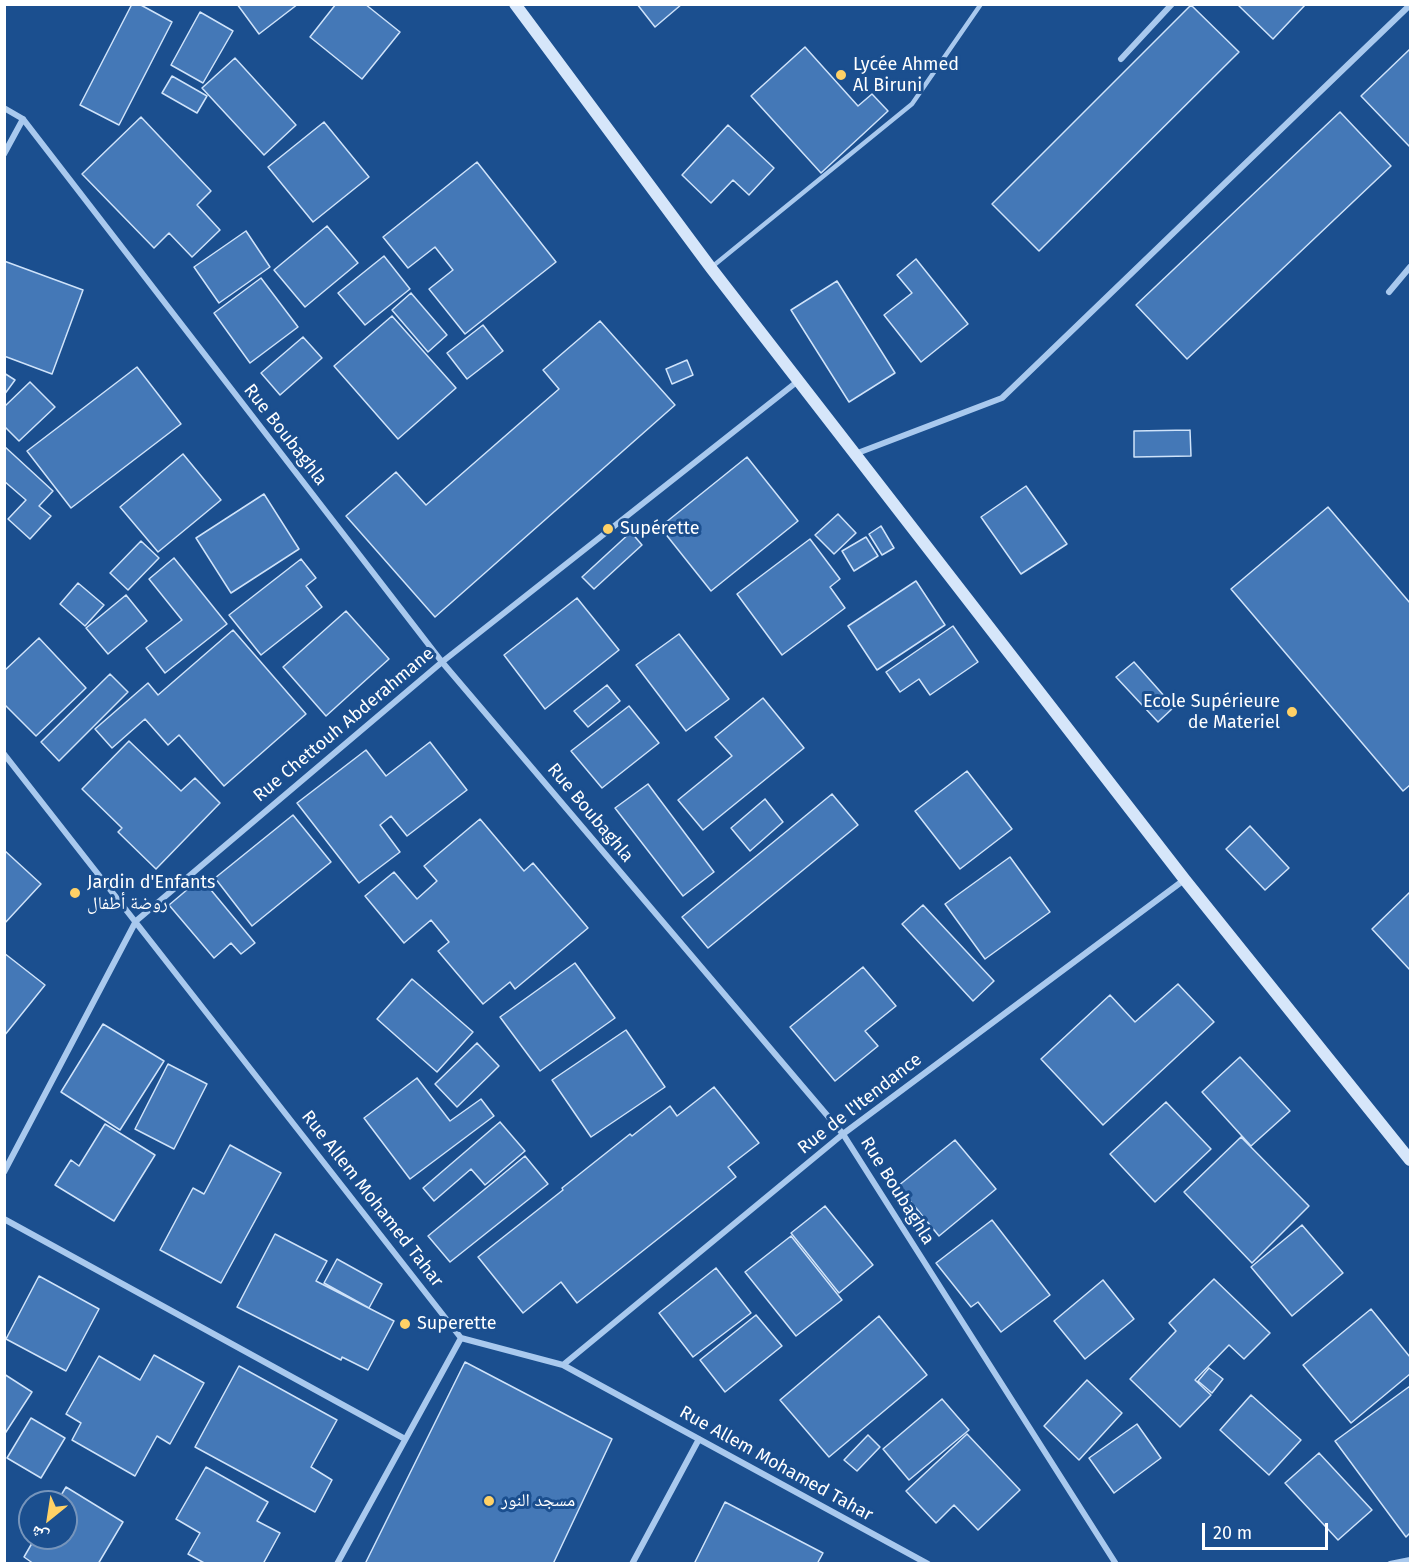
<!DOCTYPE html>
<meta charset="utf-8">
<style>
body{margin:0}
#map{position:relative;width:1415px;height:1568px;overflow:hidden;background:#1b4f8f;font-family:"Fira Sans","Noto Naskh Arabic",sans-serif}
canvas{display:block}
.frame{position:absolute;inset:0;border:6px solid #fff;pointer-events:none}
.north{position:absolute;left:18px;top:1490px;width:60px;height:60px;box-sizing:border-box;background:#1b4f8f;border:2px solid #7695bc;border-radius:50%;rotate:210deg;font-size:16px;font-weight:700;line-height:24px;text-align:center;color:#fff}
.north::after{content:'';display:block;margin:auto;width:21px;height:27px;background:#ffd166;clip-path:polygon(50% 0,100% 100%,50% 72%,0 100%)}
.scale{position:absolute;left:1202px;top:1523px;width:126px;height:27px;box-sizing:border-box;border:3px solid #fff;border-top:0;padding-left:8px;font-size:18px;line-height:21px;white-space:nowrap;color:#fff;-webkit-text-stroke:4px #1b4f8f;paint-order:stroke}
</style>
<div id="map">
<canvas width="1415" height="1568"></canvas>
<div class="frame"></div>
<div class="north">ش</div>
<div class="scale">20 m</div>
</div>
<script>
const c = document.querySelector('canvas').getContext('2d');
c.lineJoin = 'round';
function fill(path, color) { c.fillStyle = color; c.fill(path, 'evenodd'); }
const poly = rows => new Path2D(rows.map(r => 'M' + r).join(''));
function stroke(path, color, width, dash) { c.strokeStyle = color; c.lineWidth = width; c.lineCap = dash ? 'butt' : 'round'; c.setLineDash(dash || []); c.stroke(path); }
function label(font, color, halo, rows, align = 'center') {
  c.font = font + ' "Fira Sans","Noto Naskh Arabic",sans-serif'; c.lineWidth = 6; c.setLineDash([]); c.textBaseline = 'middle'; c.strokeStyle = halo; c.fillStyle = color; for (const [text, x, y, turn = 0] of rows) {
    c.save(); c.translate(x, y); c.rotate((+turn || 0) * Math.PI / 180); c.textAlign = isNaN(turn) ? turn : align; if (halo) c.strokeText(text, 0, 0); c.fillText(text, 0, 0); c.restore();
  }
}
const building = poly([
 [132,4,139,4,172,22,119,125,80,105,132,4],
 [237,4,298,4,259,34,237,4],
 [336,4,365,4,400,32,362,79,310,37,336,4],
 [637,4,682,4,655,27,637,4],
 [1237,4,1306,4,1273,39,1237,4],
 [1191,5,1239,52,1039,251,992,204,1191,5],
 [200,12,233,31,203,83,171,65,200,12],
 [805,47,858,106,872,94,888,111,821,173,751,96,805,47],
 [1410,49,1410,144,1409,146,1361,96,1410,49],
 [235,58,296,125,264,155,202,88,235,58],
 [172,76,207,96,197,113,162,93,172,76],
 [1340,112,1391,166,1187,359,1136,305,1340,112],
 [141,117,211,191,197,205,220,230,192,257,169,233,154,248,82,174,141,117],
 [324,122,369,177,313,222,268,167,324,122],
 [728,125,774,168,749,195,733,180,711,203,682,175,728,125],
 [477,162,556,262,465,334,429,289,453,270,435,247,408,268,383,237,477,162],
 [327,226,358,263,305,307,274,270,327,226],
 [246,231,270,267,219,303,194,267,246,231],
 [384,256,410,289,365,325,338,293,384,256],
 [916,259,968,324,921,362,884,315,912,293,897,275,916,259],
 [4,261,83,290,52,374,4,356,4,261],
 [261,278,298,327,250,363,214,313,261,278],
 [837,281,895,373,849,402,791,310,837,281],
 [411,293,447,335,428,352,392,310,411,293],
 [392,316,456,388,398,439,334,366,392,316],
 [600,321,675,405,435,617,346,516,396,472,426,505,559,389,543,370,600,321],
 [483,325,503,351,467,379,447,353,483,325],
 [303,337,322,358,280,395,261,373,303,337],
 [687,360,693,375,672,384,666,369,687,360],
 [137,367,181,424,71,508,27,451,137,367],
 [4,373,15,380,4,395,4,373],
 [30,382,55,407,19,441,4,426,4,407,30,382],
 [1190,430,1191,456,1134,457,1134,431,1190,430],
 [4,446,53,491,39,506,51,516,30,539,8,519,26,500,4,481,4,446],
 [183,454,221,500,158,552,120,507,183,454],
 [747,457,798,521,711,591,660,527,747,457],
 [1026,486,1067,544,1021,574,981,517,1026,486],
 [264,494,299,549,231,593,196,538,264,494],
 [1328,507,1410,603,1410,785,1403,791,1231,589,1328,507],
 [838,514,856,533,834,554,815,535,838,514],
 [881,526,894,548,882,555,869,534,881,526],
 [631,532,642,545,594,589,582,577,631,532],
 [866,537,878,556,854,571,842,551,866,537],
 [810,539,840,579,830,587,845,608,782,655,737,594,810,539],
 [141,541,159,558,128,590,110,573,141,541],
 [174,558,227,624,165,673,146,648,182,620,149,579,174,558],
 [301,559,316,578,306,586,322,607,261,655,229,615,301,559],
 [916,581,945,625,877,670,848,626,916,581],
 [78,583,104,605,85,626,60,604,78,583],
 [126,595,147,621,108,654,86,628,126,595],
 [577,598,619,650,545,709,504,655,577,598],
 [346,611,389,659,326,716,283,667,346,611],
 [953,626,978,662,930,695,919,679,900,692,886,672,953,626],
 [233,630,306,714,224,786,179,735,168,745,145,719,112,748,95,729,148,683,158,695,233,630],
 [679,634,729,699,686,731,636,665,679,634],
 [39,638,86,688,36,736,4,704,4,671,39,638],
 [1134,662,1174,707,1158,722,1116,677,1134,662],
 [110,674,128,692,59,761,41,742,110,674],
 [607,685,620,701,588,727,574,711,607,685],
 [763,698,804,748,703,830,678,800,732,756,715,737,763,698],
 [629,706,659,743,602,788,571,751,629,706],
 [129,741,181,791,195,778,220,803,156,869,118,832,122,828,82,789,129,741],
 [430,742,467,790,407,836,391,816,380,825,400,852,359,883,297,803,366,750,386,776,430,742],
 [967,771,1012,829,960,869,915,811,967,771],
 [648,784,714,872,683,896,615,808,648,784],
 [832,794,858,825,708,948,682,917,832,794],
 [765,799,783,822,750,851,731,828,765,799],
 [293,815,331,862,252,926,215,878,293,815],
 [480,819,524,871,533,863,588,928,515,989,510,982,483,1004,438,951,449,942,431,920,404,943,365,896,394,872,417,899,437,881,424,866,480,819],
 [1250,826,1289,868,1265,890,1226,849,1250,826],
 [4,850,41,884,4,924,4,850],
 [1010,857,1050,912,985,959,945,904,1010,857],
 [201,878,255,943,241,954,231,943,214,958,169,905,201,878],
 [1410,892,1410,970,1372,929,1410,892],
 [923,905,994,981,973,1001,902,924,923,905],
 [4,953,45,985,4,1036,4,953],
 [575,963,615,1018,540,1071,500,1017,575,963],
 [863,967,896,1006,865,1031,878,1046,835,1081,790,1027,863,967],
 [412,979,473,1032,437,1072,377,1019,412,979],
 [1178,984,1214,1022,1103,1125,1041,1059,1110,995,1135,1022,1178,984],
 [103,1024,164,1061,120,1130,61,1092,103,1024],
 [626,1030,665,1087,591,1137,552,1080,626,1030],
 [477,1043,499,1066,457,1107,435,1084,477,1043],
 [1240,1057,1290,1111,1251,1146,1202,1092,1240,1057],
 [168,1064,207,1084,174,1149,135,1129,168,1064],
 [417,1078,450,1121,481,1099,494,1116,410,1179,364,1118,417,1078],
 [714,1087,759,1143,728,1167,736,1177,577,1303,561,1282,523,1313,478,1257,563,1190,562,1188,630,1134,632,1136,670,1106,677,1116,714,1087],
 [1166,1102,1211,1149,1155,1202,1110,1154,1166,1102],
 [500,1122,525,1151,485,1185,471,1169,434,1201,423,1188,500,1122],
 [105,1124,155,1155,114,1221,55,1185,71,1160,79,1166,105,1124],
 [1241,1137,1309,1206,1252,1263,1184,1192,1241,1137],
 [955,1140,996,1189,939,1236,898,1186,955,1140],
 [230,1145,281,1173,221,1283,160,1250,193,1188,204,1194,230,1145],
 [525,1156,548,1184,450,1262,428,1236,525,1156],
 [825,1206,873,1265,839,1293,791,1233,825,1206],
 [992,1220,1050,1295,1001,1332,978,1302,971,1307,936,1263,992,1220],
 [1302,1225,1343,1273,1292,1316,1251,1267,1302,1225],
 [275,1234,327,1261,316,1281,394,1321,368,1370,342,1357,341,1360,237,1307,275,1234],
 [791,1236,842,1300,796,1336,745,1272,791,1236],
 [337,1259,382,1284,369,1308,324,1283,337,1259],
 [716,1268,751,1313,693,1357,659,1313,716,1268],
 [39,1276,99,1309,66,1371,6,1339,39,1276],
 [1214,1279,1270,1333,1244,1359,1229,1345,1195,1380,1211,1395,1180,1427,1130,1379,1176,1331,1169,1323,1214,1279],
 [1103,1280,1134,1319,1085,1359,1054,1321,1103,1280],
 [1371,1309,1410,1357,1410,1374,1351,1423,1303,1365,1371,1309],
 [756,1315,782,1346,725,1392,700,1360,756,1315],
 [879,1316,927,1375,829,1457,780,1400,879,1316],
 [154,1355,204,1383,170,1444,157,1436,135,1476,72,1440,81,1423,66,1414,99,1356,140,1380,154,1355],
 [465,1362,612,1439,553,1564,365,1564,465,1362],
 [239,1366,337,1420,311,1467,332,1480,315,1512,195,1447,239,1366],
 [1209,1368,1223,1379,1212,1393,1198,1381,1209,1368],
 [4,1374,32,1392,4,1435,4,1374],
 [1087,1380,1122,1413,1079,1460,1044,1426,1087,1380],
 [1410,1386,1410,1533,1406,1537,1335,1441,1410,1386],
 [1251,1395,1301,1440,1269,1475,1220,1430,1251,1395],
 [942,1399,969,1430,909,1480,883,1449,942,1399],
 [31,1418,65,1438,41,1478,7,1458,31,1418],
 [1137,1424,1161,1458,1114,1493,1089,1458,1137,1424],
 [967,1434,1020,1490,978,1530,954,1505,936,1523,906,1491,967,1434],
 [868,1435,880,1447,857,1471,844,1460,868,1435],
 [1319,1453,1372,1510,1338,1540,1285,1483,1319,1453],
 [206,1467,268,1502,257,1521,280,1533,263,1564,206,1564,188,1554,200,1533,176,1519,206,1467],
 [66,1487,123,1522,98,1564,34,1564,24,1557,35,1538,66,1538,66,1502,57,1502,66,1487],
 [725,1502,823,1553,817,1564,694,1564,725,1502]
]);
fill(building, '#4478b7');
stroke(building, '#cfe3fa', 1.5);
stroke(poly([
 [713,266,912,104,981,4]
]), '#a9c9ee', 4.5);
stroke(poly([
 [1121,59,1172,4],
 [4,108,23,119,442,662,843,1134,1116,1564],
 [4,154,23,119],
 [1389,292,1410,267],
 [855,454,1002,398,1410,5],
 [4,754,461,1338,563,1365,928,1564],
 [4,1172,136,921,442,662,798,381],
 [4,1219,405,1439],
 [563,1365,843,1134,1184,880],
 [337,1564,461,1338],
 [632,1564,699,1439],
 [1390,1564,1410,1560]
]), '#a9c9ee', 6);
stroke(poly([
 [515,4,711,268,1185,880,1410,1160]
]), '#d6e6fa', 12);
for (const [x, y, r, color] of [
 [841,75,6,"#ffd166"],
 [608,529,6,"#ffd166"],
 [1292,712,6,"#ffd166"],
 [75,893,6,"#ffd166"],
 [405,1324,6,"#ffd166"],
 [489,1501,6,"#ffd166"]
]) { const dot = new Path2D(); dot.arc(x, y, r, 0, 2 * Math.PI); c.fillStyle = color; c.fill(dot); stroke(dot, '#1b4f8f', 2); }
label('18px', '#fff', '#1b4f8f', [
 ["Lycée Ahmed",853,65],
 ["Al Biruni",853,86],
 ["Supérette",620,529],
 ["Ecole Supérieure",1280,702,"right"],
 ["de Materiel",1280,723,"right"],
 ["Jardin d'Enfants",87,883],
 ["روضة أطفال",87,904],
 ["Superette",417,1324],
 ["مسجد النور",501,1501]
], 'left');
label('18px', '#fff', '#1b4f8f', [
 ["Rue Boubaghla",285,435,52],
 ["Rue Chettouh Abderahmane",344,725,-40],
 ["Rue Boubaghla",590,813,50],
 ["Rue de l'Itendance",860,1104,-38],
 ["Rue Boubaghla",897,1191,58],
 ["Rue Allem Mohamed Tahar",372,1199,52],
 ["Rue Allem Mohamed Tahar",776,1464,29]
]);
</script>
